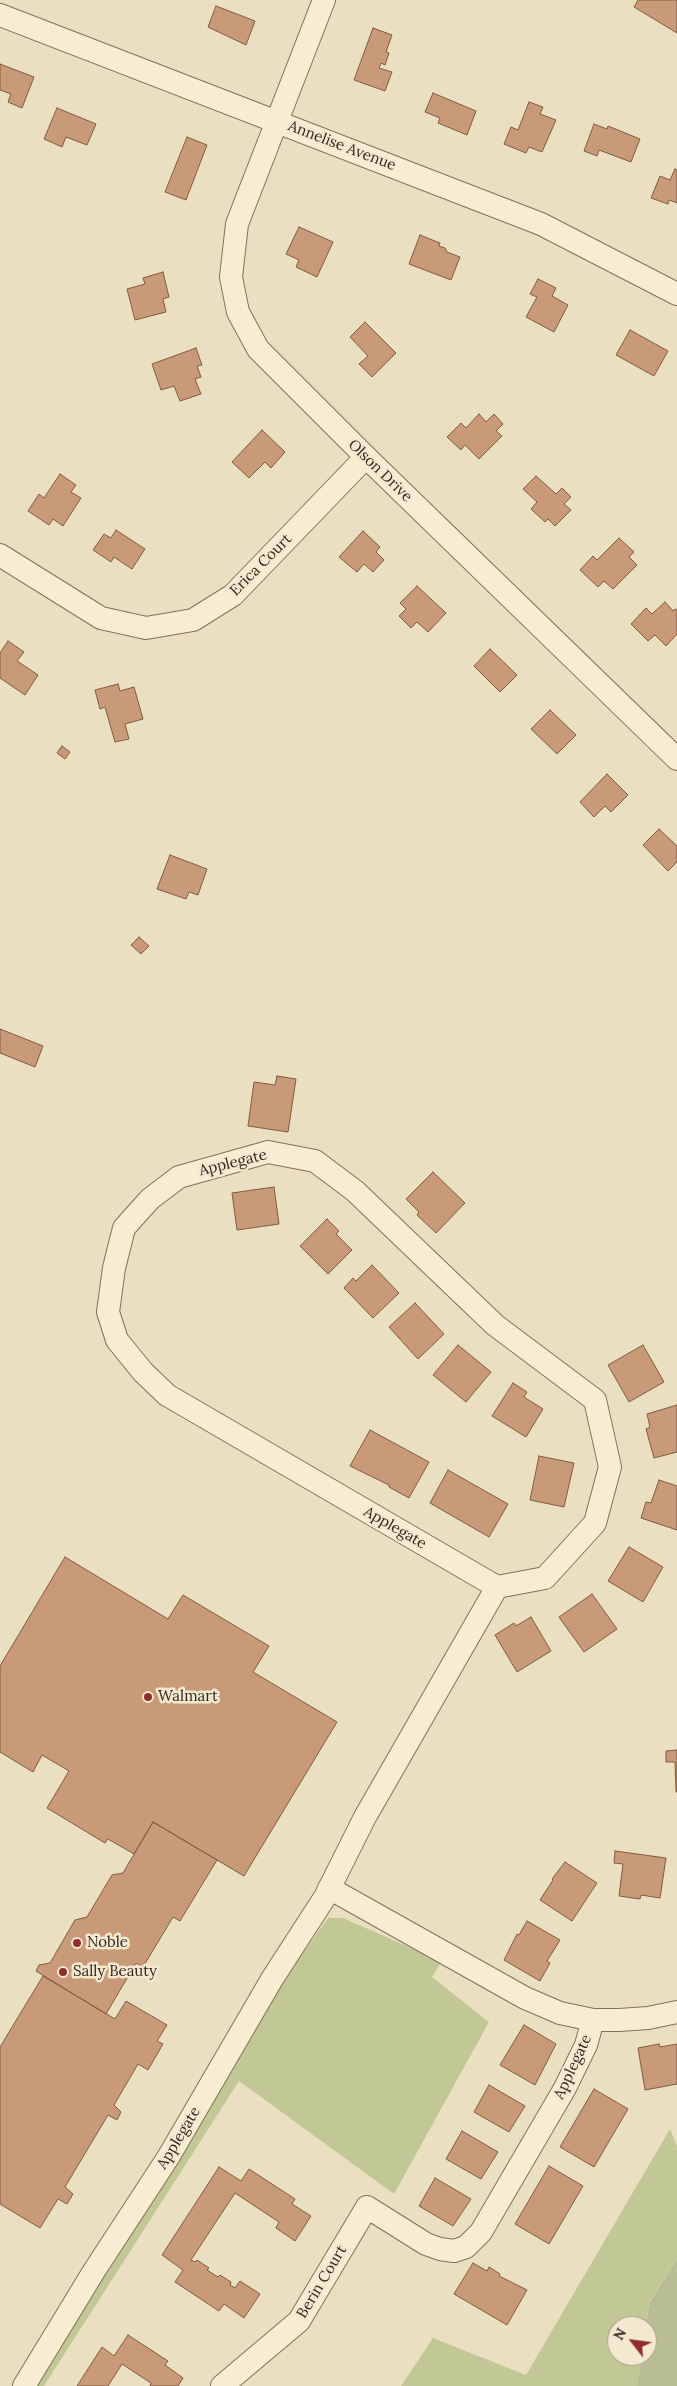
<!DOCTYPE html>
<style>
body{margin:0}
#map{position:relative;width:677px;height:2386px;overflow:hidden;background:#ebdfc1;font-family:Lora,serif}
canvas{display:block}
.north{position:absolute;left:607px;top:2316px;width:50px;height:50px;box-sizing:border-box;background:#f3e9d0;border:1px solid #a79c88;border-radius:50%;rotate:300deg;font-size:14px;font-weight:700;line-height:20px;text-align:center;color:#34281d}
.north::after{content:'';display:block;margin:auto;width:18px;height:22px;background:#8f2d2d;clip-path:polygon(50% 0,100% 100%,50% 72%,0 100%)}
</style>
<div id="map">
<canvas width="677" height="2386"></canvas>
<div class="north">N</div>
</div>
<script>
const c = document.querySelector('canvas').getContext('2d');
c.lineJoin = 'round';
function fill(path, color) { c.fillStyle = color; c.fill(path, 'evenodd'); }
const poly = rows => new Path2D(rows.map(r => 'M' + r).join(''));
function stroke(path, color, width, dash) { c.strokeStyle = color; c.lineWidth = width; c.lineCap = dash ? 'butt' : 'round'; c.setLineDash(dash || []); c.stroke(path); }
function label(font, color, halo, rows, align = 'center') {
  c.font = font + ' Lora,serif'; c.lineWidth = 5; c.setLineDash([]); c.textBaseline = 'middle'; c.strokeStyle = halo; c.fillStyle = color; for (const [text, x, y, turn = 0] of rows) {
    c.save(); c.translate(x, y); c.rotate((+turn || 0) * Math.PI / 180); c.textAlign = isNaN(turn) ? turn : align; if (halo) c.strokeText(text, 0, 0); c.fillText(text, 0, 0); c.restore();
  }
}
fill(poly([
 [328,1918,343,1918,409,1947,440,1964,432,1977,489,2022,394,2194,239,2081,44,2386,36,2386,276,1990],
 [670,2129,677,2146,677,2259,649,2302,646,2326,617,2326,617,2356,642,2356,637,2386,401,2386,433,2338,526,2375]
]), '#c2c895');
fill(poly([
 [677,2259,677,2386,637,2386,642,2356,647,2356,646,2326,649,2303]
]), '#b8bd94');
const building = poly([
 [638,0,677,0,677,33,634,7,638,0],
 [216,6,255,21,246,45,208,27,216,6],
 [373,28,392,35,386,52,389,53,385,65,381,63,379,68,392,72,385,91,354,80,373,28],
 [0,64,34,77,22,108,8,102,11,94,0,90,0,64],
 [433,93,476,111,467,135,438,123,440,118,425,112,433,93],
 [529,102,543,107,540,114,556,120,542,152,529,147,526,153,504,144,511,127,518,130,529,102],
 [57,108,96,124,87,145,66,137,62,147,44,139,57,108],
 [594,124,607,129,608,126,640,139,631,162,599,150,597,156,584,151,594,124],
 [187,137,207,145,186,200,165,192,187,137],
 [675,169,677,170,677,203,669,200,668,204,651,198,660,176,670,180,675,169],
 [299,227,333,242,317,277,296,267,299,260,286,254,299,227],
 [420,235,440,243,439,246,445,248,447,252,460,257,451,280,409,264,420,235],
 [163,272,169,297,163,299,166,312,135,320,127,289,145,284,143,278,163,272],
 [538,279,556,288,552,296,568,305,554,332,526,317,537,297,530,294,538,279],
 [365,322,396,353,372,377,359,364,368,356,350,337,365,322],
 [630,330,668,351,654,376,616,355,630,330],
 [196,348,202,365,197,366,201,377,195,379,201,394,180,401,174,386,161,390,152,364,196,348],
 [479,414,486,422,494,414,503,424,496,431,502,436,479,459,465,445,461,450,447,437,461,423,466,428,479,414],
 [262,430,285,452,271,468,265,462,249,478,232,462,262,430],
 [60,474,76,485,71,492,81,498,63,526,53,519,49,525,28,511,39,494,44,498,60,474],
 [536,476,556,494,562,488,571,497,564,504,571,510,555,526,548,519,545,522,531,509,537,502,523,489,536,476],
 [116,530,145,549,132,569,114,557,111,562,93,550,104,534,111,538,116,530],
 [363,531,380,547,376,552,384,560,373,572,364,564,357,572,339,557,363,531],
 [619,538,634,552,629,557,637,565,613,589,604,581,598,587,580,570,593,556,597,560,619,538],
 [417,586,446,613,428,632,417,622,411,628,399,616,406,609,400,603,417,586],
 [665,602,673,611,675,609,677,610,677,634,666,646,655,635,648,641,631,624,646,608,652,614,665,602],
 [8,641,24,652,17,661,38,675,25,695,0,678,0,653,8,641],
 [490,649,517,675,500,692,474,666,490,649],
 [118,684,120,691,134,687,143,719,125,724,129,739,115,742,105,707,100,709,95,690,118,684],
 [550,710,576,735,557,754,531,729,550,710],
 [62,746,70,752,65,759,57,753,62,746],
 [607,774,628,795,611,812,605,806,594,817,580,802,607,774],
 [659,829,677,846,677,862,668,871,643,845,659,829],
 [170,855,207,869,198,895,189,892,186,899,157,889,170,855],
 [139,937,149,946,141,954,131,945,139,937],
 [0,1029,43,1046,35,1067,0,1053,0,1029],
 [277,1076,296,1079,288,1132,248,1126,254,1082,275,1085,277,1076],
 [433,1172,465,1203,436,1233,417,1215,419,1212,406,1199,433,1172],
 [274,1187,279,1224,237,1230,232,1193,274,1187],
 [327,1219,339,1231,336,1234,352,1250,328,1274,300,1246,327,1219],
 [372,1265,399,1293,373,1318,344,1288,353,1278,356,1281,372,1265],
 [415,1303,444,1334,418,1359,389,1327,415,1303],
 [458,1345,491,1372,466,1402,433,1375,458,1345],
 [643,1345,664,1382,629,1402,608,1365,643,1345],
 [513,1383,527,1392,524,1397,543,1409,526,1437,492,1416,513,1383],
 [677,1405,677,1452,654,1458,646,1429,650,1427,647,1414,677,1405],
 [370,1430,429,1462,409,1498,389,1487,389,1485,350,1466,370,1430],
 [539,1456,574,1463,564,1507,530,1500,539,1456],
 [448,1470,508,1504,489,1537,430,1503,448,1470],
 [659,1480,677,1486,677,1530,641,1518,646,1502,651,1503,659,1480],
 [629,1547,663,1567,643,1602,608,1581,629,1547],
 [65,1557,168,1619,183,1595,269,1646,253,1672,337,1722,244,1876,153,1822,134,1854,108,1839,105,1843,47,1808,69,1771,42,1755,33,1772,0,1752,0,1666,65,1557],
 [592,1594,617,1629,584,1652,559,1617,592,1594],
 [531,1617,551,1651,517,1672,495,1635,514,1623,516,1626,531,1617],
 [677,1750,677,1792,676,1792,675,1762,666,1762,666,1751,677,1750],
 [153,1822,217,1860,180,1921,173,1917,143,1967,136,1963,106,2014,36,1971,39,1965,50,1963,75,1920,87,1917,112,1875,123,1873,153,1822],
 [615,1851,666,1858,660,1898,641,1895,640,1899,619,1896,623,1864,614,1863,615,1851],
 [565,1862,597,1883,572,1921,540,1900,553,1880,552,1879,565,1862],
 [527,1921,560,1940,547,1961,550,1963,540,1981,504,1960,517,1934,519,1935,527,1921],
 [43,1976,115,2019,126,2001,167,2025,157,2041,163,2044,148,2070,138,2064,114,2105,121,2112,117,2120,108,2115,65,2187,73,2194,67,2204,58,2199,40,2228,0,2204,0,2047,43,1976],
 [524,2025,556,2044,535,2085,500,2065,524,2025],
 [659,2044,660,2047,677,2044,677,2084,645,2090,638,2048,659,2044],
 [489,2085,525,2106,509,2132,474,2112,489,2085],
 [594,2089,628,2109,594,2167,560,2147,594,2089],
 [462,2131,498,2152,481,2179,446,2159,462,2131],
 [549,2166,583,2186,549,2244,515,2224,549,2166],
 [219,2167,241,2181,249,2169,295,2199,292,2204,311,2216,295,2241,276,2228,279,2222,235,2193,191,2260,195,2262,197,2260,209,2268,207,2270,218,2277,220,2275,231,2282,230,2285,235,2288,240,2281,260,2294,244,2318,224,2304,219,2311,175,2282,183,2270,162,2255,219,2167],
 [435,2178,471,2199,453,2226,419,2206,435,2178],
 [473,2263,487,2271,489,2267,500,2274,499,2276,527,2290,507,2325,454,2294,473,2263],
 [128,2335,168,2361,165,2365,183,2378,178,2386,150,2386,151,2383,122,2364,108,2386,77,2386,102,2347,114,2356,128,2335]
]);
fill(building, '#c89a78');
stroke(building, '#815b41', 1);
const minor = poly([
 [324,0,237,224,231,277,238,312,258,349,366,457,677,759],
 [0,15,541,224,677,294],
 [0,555,101,618,146,628,193,620,233,595,366,457],
 [268,1152,315,1161,355,1191,495,1325,595,1400,610,1467,595,1523,545,1578,497,1587,167,1395,143,1372,117,1340,108,1312,114,1268,124,1228,150,1199,179,1177,268,1152],
 [329,1888,525,1998,560,2013,593,2020,619,2020,648,2018,677,2012],
 [24,2386,94,2271,169,2156,272,1979,325,1897,365,1817,497,1587],
 [222,2386,299,2321,367,2207,426,2244,440,2249,454,2251,466,2247,481,2232,565,2088,586,2045,593,2020]
]);
stroke(minor, '#837059', 24);
stroke(minor, '#f7edd3', 22);
for (const [x, y, r, color] of [
 [148,1697,5,"#8f2d2d"],
 [77,1943,5,"#8f2d2d"],
 [63,1972,5,"#8f2d2d"]
]) { const dot = new Path2D(); dot.arc(x, y, r, 0, 2 * Math.PI); c.fillStyle = color; c.fill(dot); stroke(dot, '#f3e9d0', 2); }
label('15px', '#34281d', '#f3e9d0', [
 ["Annelise Avenue",342,146,21],
 ["Olson Drive",380,471,44],
 ["Erica Court",261,565,-45],
 ["Applegate",233,1163,-14],
 ["Applegate",395,1528,30],
 ["Applegate",573,2067,-65],
 ["Applegate",179,2138,-59],
 ["Berin Court",322,2282,-59]
]);
label('15px', '#34281d', '#f3e9d0', [
 ["Walmart",158,1697],
 ["Noble",87,1943],
 ["Sally Beauty",73,1972]
], 'left');
</script>
